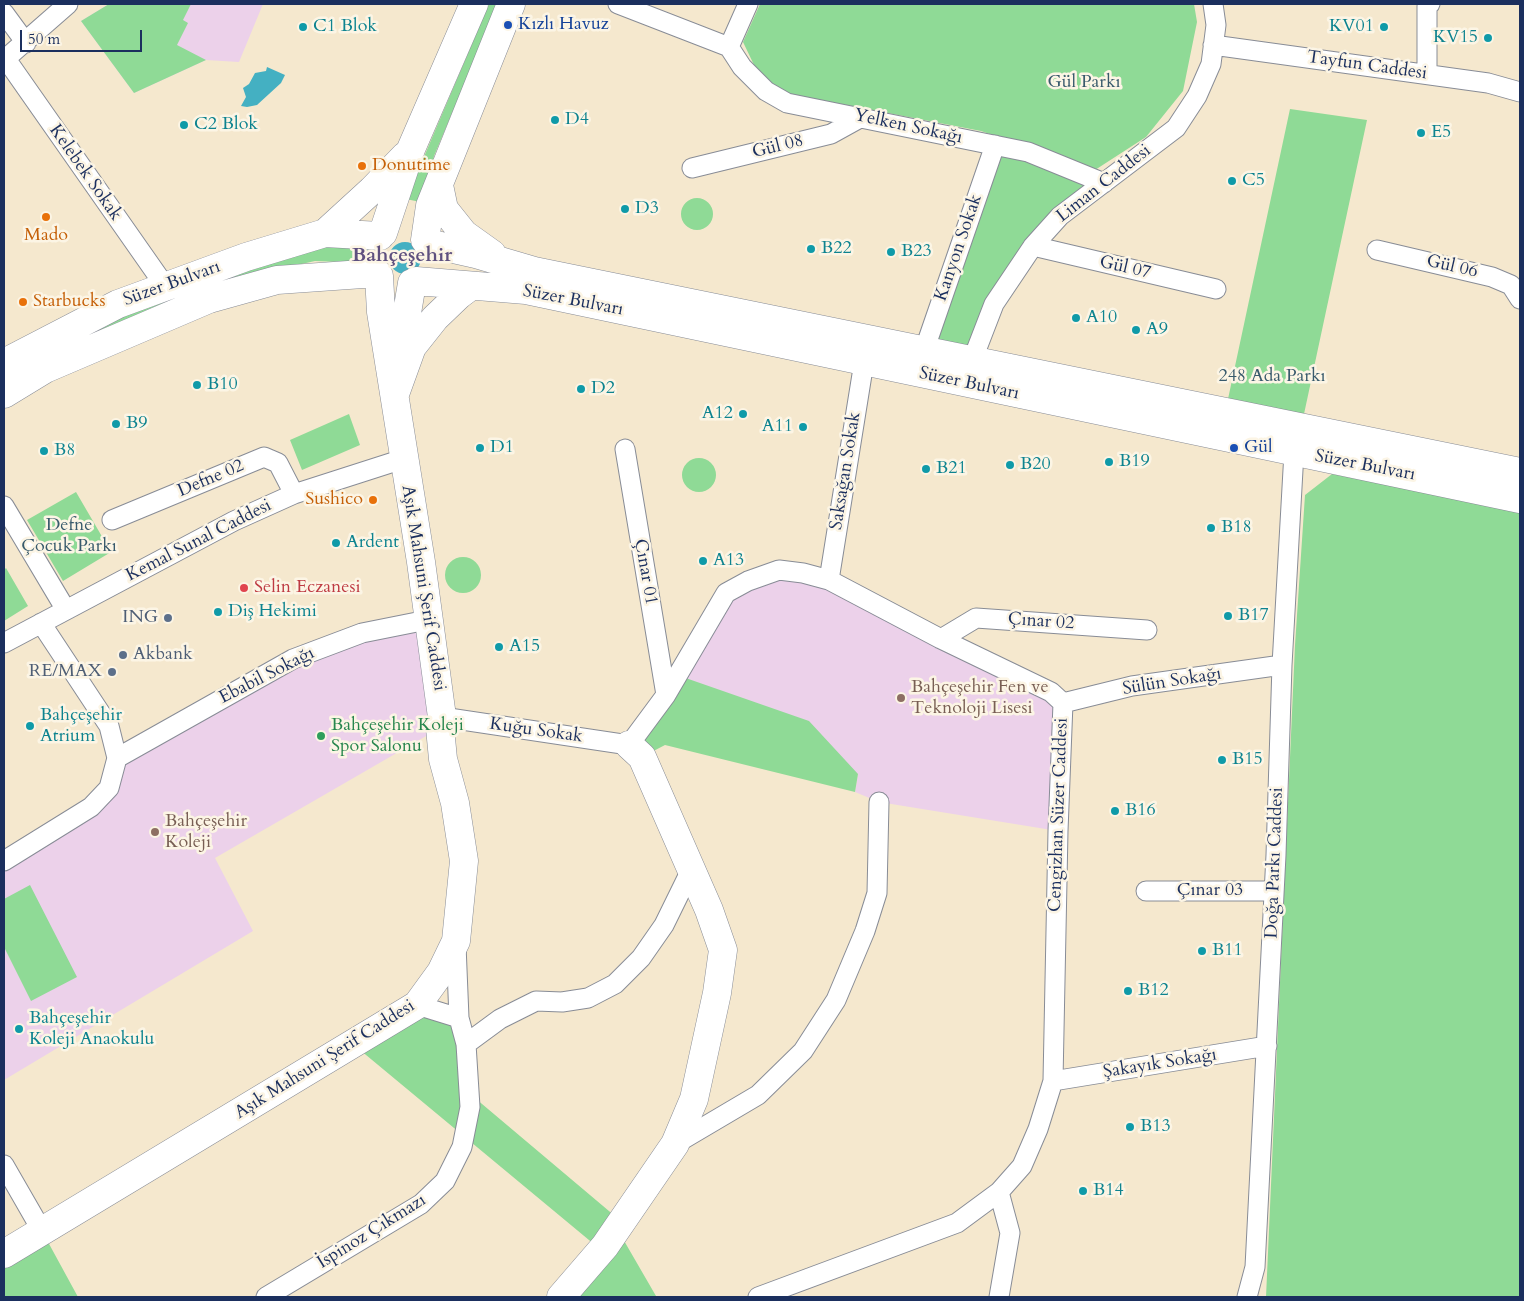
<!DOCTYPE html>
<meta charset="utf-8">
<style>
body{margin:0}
#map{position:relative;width:1524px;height:1301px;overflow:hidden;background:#f5e8ce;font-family:Cardo,serif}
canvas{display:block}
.frame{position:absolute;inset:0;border:5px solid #1b2f5e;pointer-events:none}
.scale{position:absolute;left:20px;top:30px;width:122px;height:22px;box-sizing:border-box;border:2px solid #1b2f5e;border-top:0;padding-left:6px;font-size:15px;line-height:18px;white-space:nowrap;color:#1b2f5e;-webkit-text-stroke:4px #fcf5e5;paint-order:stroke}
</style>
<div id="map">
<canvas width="1524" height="1301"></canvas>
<div class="frame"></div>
<div class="scale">50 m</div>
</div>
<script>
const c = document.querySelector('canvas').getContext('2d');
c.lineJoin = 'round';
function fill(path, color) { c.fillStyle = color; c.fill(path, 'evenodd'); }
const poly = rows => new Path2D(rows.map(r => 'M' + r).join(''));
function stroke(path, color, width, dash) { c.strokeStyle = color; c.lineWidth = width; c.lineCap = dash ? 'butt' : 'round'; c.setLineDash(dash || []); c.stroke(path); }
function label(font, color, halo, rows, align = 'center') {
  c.font = font + ' Cardo,serif'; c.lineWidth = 5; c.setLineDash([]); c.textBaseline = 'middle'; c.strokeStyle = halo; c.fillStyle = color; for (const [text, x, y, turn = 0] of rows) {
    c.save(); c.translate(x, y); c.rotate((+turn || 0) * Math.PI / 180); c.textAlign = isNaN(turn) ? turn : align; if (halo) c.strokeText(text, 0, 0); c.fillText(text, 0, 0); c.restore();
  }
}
fill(poly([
 [109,4,263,4,239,62,206,60,134,93,81,21],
 [803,573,1063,703,1058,831,879,802,855,792,858,774,677,675,726,593],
 [427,620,440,728,215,858,253,931,4,1080,4,861,91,807,117,758,293,659]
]), '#ecd1ea');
fill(poly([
 [109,4,191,4,183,20,188,23,177,45,206,60,134,93,81,21],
 [489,4,498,4,434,156,425,203,406,199],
 [760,4,1194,4,1197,22,1183,91,1146,137,1095,170,981,131,779,92,755,67,743,42],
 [1290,109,1367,120,1301,428,1225,413],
 [995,145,1104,183,1033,246,972,361,924,351],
 '681 214a16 16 0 1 1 32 0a16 16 0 1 1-32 0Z',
 [371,239,367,263,315,261,261,273,4,386,4,377,116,319,184,291,331,243],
 [349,414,360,445,302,470,290,440],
 '682 475a17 17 0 1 1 34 0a17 17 0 1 1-34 0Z',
 [1332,474,1520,511,1520,1297,1266,1297,1295,645,1305,495],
 [76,492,111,552,63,581,27,520],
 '445 575a18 18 0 1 1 36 0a18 18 0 1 1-36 0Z',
 [6,568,28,606,4,621,4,570],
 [677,675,809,721,858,774,855,792,665,745,642,757,629,745],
 [30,885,77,977,31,1001,4,947,4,899],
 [417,1005,459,1018,469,1093,622,1222,623,1239,656,1296,561,1297,601,1250,354,1045],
 [42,1231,78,1297,4,1297,4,1254]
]), '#8fda96');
fill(poly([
 [267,67,285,75,281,83,257,105,247,107,241,106,246,97,243,88,249,84,255,73,266,71],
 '389 258a16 16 0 1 1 32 0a16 16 0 1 1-32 0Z'
]), '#44b0c2');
const street = poly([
 [618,4,729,47],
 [4,13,26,43],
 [1213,45,1488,83,1520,92],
 [729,47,742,67,766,91,787,103,1028,152,1104,183],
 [729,47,748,4],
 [6,59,165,286],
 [4,60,68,4],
 [1427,74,1427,6,1430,4],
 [692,168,831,134,860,118],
 [1033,246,1216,289],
 [1377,250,1492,277,1511,285,1520,299],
 [924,351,995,145],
 [972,361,994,304,1033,246,1060,216,1176,128,1197,96,1211,64,1216,25,1213,4],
 [625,449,666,695],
 [4,506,66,610],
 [112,520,264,457,278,463,294,494],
 [829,580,864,362],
 [941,639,976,618,1147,630],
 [4,643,234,521,294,494,403,459],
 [1063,703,1132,686,1282,665],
 [442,717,629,745,666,695,726,593,748,581,779,570,803,573,829,580,941,639,1051,692,1063,703,1058,831,1053,1081,1038,1129,1022,1166,999,1192,957,1223,758,1297],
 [117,758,293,659,362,633,427,620],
 [4,861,91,807,109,788,117,758,109,726,41,623],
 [1146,891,1274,891],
 [417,1005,459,1018],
 [466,1044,500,1019,536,1001,562,1002,588,998,615,984,641,958,664,925,691,870],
 [1053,1081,1267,1046],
 [675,1144,758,1095,803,1051,836,1000,865,931,877,893,879,802],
 [4,1165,42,1231],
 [999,1192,1010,1233,999,1297],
 [266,1297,421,1204,445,1181,462,1147,470,1107,466,1044,459,1018,456,945],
 [1247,1297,1255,1267,1276,855,1282,665,1294,452,1297,441]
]);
const secondary = poly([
 [439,185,444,209,464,234,492,254],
 [325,233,372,190,405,156],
 [383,233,411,149,474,4],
 [425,240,430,206,511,4],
 [427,243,476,254,534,271,1520,472],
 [416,281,526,290,1520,499],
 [399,361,412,283],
 [4,363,118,304,246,257,325,233,380,236],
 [4,394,45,369,209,299,277,280,377,273],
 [395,394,412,347,435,318,459,295,471,286],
 [4,1254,417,1005,441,972,456,941,464,861,455,803,443,759,440,728,442,717,421,562,381,312,379,276],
 [561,1297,605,1246,675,1144,694,1099,717,993,723,950,709,910,642,757,629,745]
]);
stroke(street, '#888c96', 21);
stroke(secondary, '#888c96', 29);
stroke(street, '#fff', 19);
stroke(secondary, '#fff', 28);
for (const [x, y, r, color] of [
 [508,25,5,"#1a4fb4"],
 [303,27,5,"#0f9aa8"],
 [1384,27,5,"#0f9aa8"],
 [1488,38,5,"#0f9aa8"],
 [555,120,5,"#0f9aa8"],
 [184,125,5,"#0f9aa8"],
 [1421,133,5,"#0f9aa8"],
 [362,166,5,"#e8710a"],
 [1232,181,5,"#0f9aa8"],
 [625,209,5,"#0f9aa8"],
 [46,217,5,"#e8710a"],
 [811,249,5,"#0f9aa8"],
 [891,252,5,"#0f9aa8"],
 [23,302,5,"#e8710a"],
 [1076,318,5,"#0f9aa8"],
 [1136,330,5,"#0f9aa8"],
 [197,385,5,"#0f9aa8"],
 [581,389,5,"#0f9aa8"],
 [743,414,5,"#0f9aa8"],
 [116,424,5,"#0f9aa8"],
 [803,427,5,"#0f9aa8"],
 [480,448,5,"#0f9aa8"],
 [1234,448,5,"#1a4fb4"],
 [44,451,5,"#0f9aa8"],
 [1109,462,5,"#0f9aa8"],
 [1010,465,5,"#0f9aa8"],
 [926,469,5,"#0f9aa8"],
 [373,500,5,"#e8710a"],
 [1211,528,5,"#0f9aa8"],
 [336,543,5,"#0f9aa8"],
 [703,561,5,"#0f9aa8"],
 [244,588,5,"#e0444e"],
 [218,612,5,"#0f9aa8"],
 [1228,616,5,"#0f9aa8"],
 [168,618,5,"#5c6f8a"],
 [499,647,5,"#0f9aa8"],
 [123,655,5,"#5c6f8a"],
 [112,672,5,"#5c6f8a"],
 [901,698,5,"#8d6e63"],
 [30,726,5,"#0f9aa8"],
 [321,736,5,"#2e9e5b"],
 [1222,760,5,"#0f9aa8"],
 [1115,811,5,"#0f9aa8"],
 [155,832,5,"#8d6e63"],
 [1202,951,5,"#0f9aa8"],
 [1128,991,5,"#0f9aa8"],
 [19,1029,5,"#0f9aa8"],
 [1130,1127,5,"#0f9aa8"],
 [1083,1191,5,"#0f9aa8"]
]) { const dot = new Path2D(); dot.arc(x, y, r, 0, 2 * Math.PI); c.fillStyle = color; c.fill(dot); stroke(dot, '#fcf5e5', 2); }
label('18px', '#164399', '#fcf5e5', [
 ["Kızlı Havuz",518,25],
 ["Gül",1244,448]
], 'left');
label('18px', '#0d838f', '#fcf5e5', [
 ["C1 Blok",313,27],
 ["KV01",1374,27,"right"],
 ["KV15",1478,38,"right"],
 ["D4",565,120],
 ["C2 Blok",194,125],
 ["E5",1431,133],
 ["C5",1242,181],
 ["D3",635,209],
 ["B22",821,249],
 ["B23",901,252],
 ["A10",1086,318],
 ["A9",1146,330],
 ["B10",207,385],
 ["D2",591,389],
 ["A12",733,414,"right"],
 ["B9",126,424],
 ["A11",793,427,"right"],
 ["D1",490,448],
 ["B8",54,451],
 ["B19",1119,462],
 ["B20",1020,465],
 ["B21",936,469],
 ["B18",1221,528],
 ["Ardent",346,543],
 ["A13",713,561],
 ["Diş Hekimi",228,612],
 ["B17",1238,616],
 ["A15",509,647],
 ["Bahçeşehir",40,716],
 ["Atrium",40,737],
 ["B15",1232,760],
 ["B16",1125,811],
 ["B11",1212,951],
 ["B12",1138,991],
 ["Bahçeşehir",29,1019],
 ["Koleji Anaokulu",29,1040],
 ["B13",1140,1127],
 ["B14",1093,1191]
], 'left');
label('18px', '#1b2f5e', '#fcf5e5', [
 ["Tayfun Caddesi",1367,66,8],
 ["Yelken Sokağı",908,127,12],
 ["Gül 08",778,147,-14],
 ["Kelebek Sokak",85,173,55],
 ["Liman Caddesi",1104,184,-38],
 ["Kanyon Sokak",959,248,-71],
 ["Gül 06",1452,267,13],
 ["Gül 07",1125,268,13],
 ["Süzer Bulvarı",172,284,-20],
 ["Süzer Bulvarı",573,301,11],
 ["Süzer Bulvarı",969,384,12],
 ["Süzer Bulvarı",1365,466,11],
 ["Saksağan Sokak",846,471,-81],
 ["Defne 02",211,479,-23],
 ["Kemal Sunal Caddesi",199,541,-27],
 ["Çınar 01",645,572,80],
 ["Aşık Mahsuni Şerif Caddesi",423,588,81],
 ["Çınar 02",1041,622,4],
 ["Ebabil Sokağı",267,676,-27],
 ["Sülün Sokağı",1172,682,-9],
 ["Kuğu Sokak",536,731,8],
 ["Cengizhan Süzer Caddesi",1059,815,-88],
 ["Doğa Parkı Caddesi",1275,863,-88],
 ["Çınar 03",1210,891],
 ["Aşık Mahsuni Şerif Caddesi",325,1060,-32],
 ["Şakayık Sokağı",1160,1064,-9],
 ["İspinoz Çıkmazı",372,1232,-32]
]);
label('18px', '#385a6c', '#fcf5e5', [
 ["Gül Parkı",1084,83],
 ["248 Ada Parkı",1272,377],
 ["Defne",69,526],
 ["Çocuk Parkı",69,547]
]);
label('18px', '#c56008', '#fcf5e5', [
 ["Donutime",372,166],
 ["Mado",46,236,"center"],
 ["Starbucks",33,302],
 ["Sushico",363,500,"right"]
], 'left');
label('18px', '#be3a42', '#fcf5e5', [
 ["Selin Eczanesi",254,588]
], 'left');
label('18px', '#4e5e75', '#fcf5e5', [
 ["ING",158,618],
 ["Akbank",133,655,"left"],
 ["RE/MAX",102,672]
], 'right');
label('18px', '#785e54', '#fcf5e5', [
 ["Bahçeşehir Fen ve",911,688],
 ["Teknoloji Lisesi",911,709],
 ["Bahçeşehir",165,822],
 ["Koleji",165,843]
], 'left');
label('18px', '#27864d', '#fcf5e5', [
 ["Bahçeşehir Koleji",331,726],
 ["Spor Salonu",331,747]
], 'left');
label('bold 20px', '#5e507f', '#fcf5e5', [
 ["Bahçeşehir",402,256]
]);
</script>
